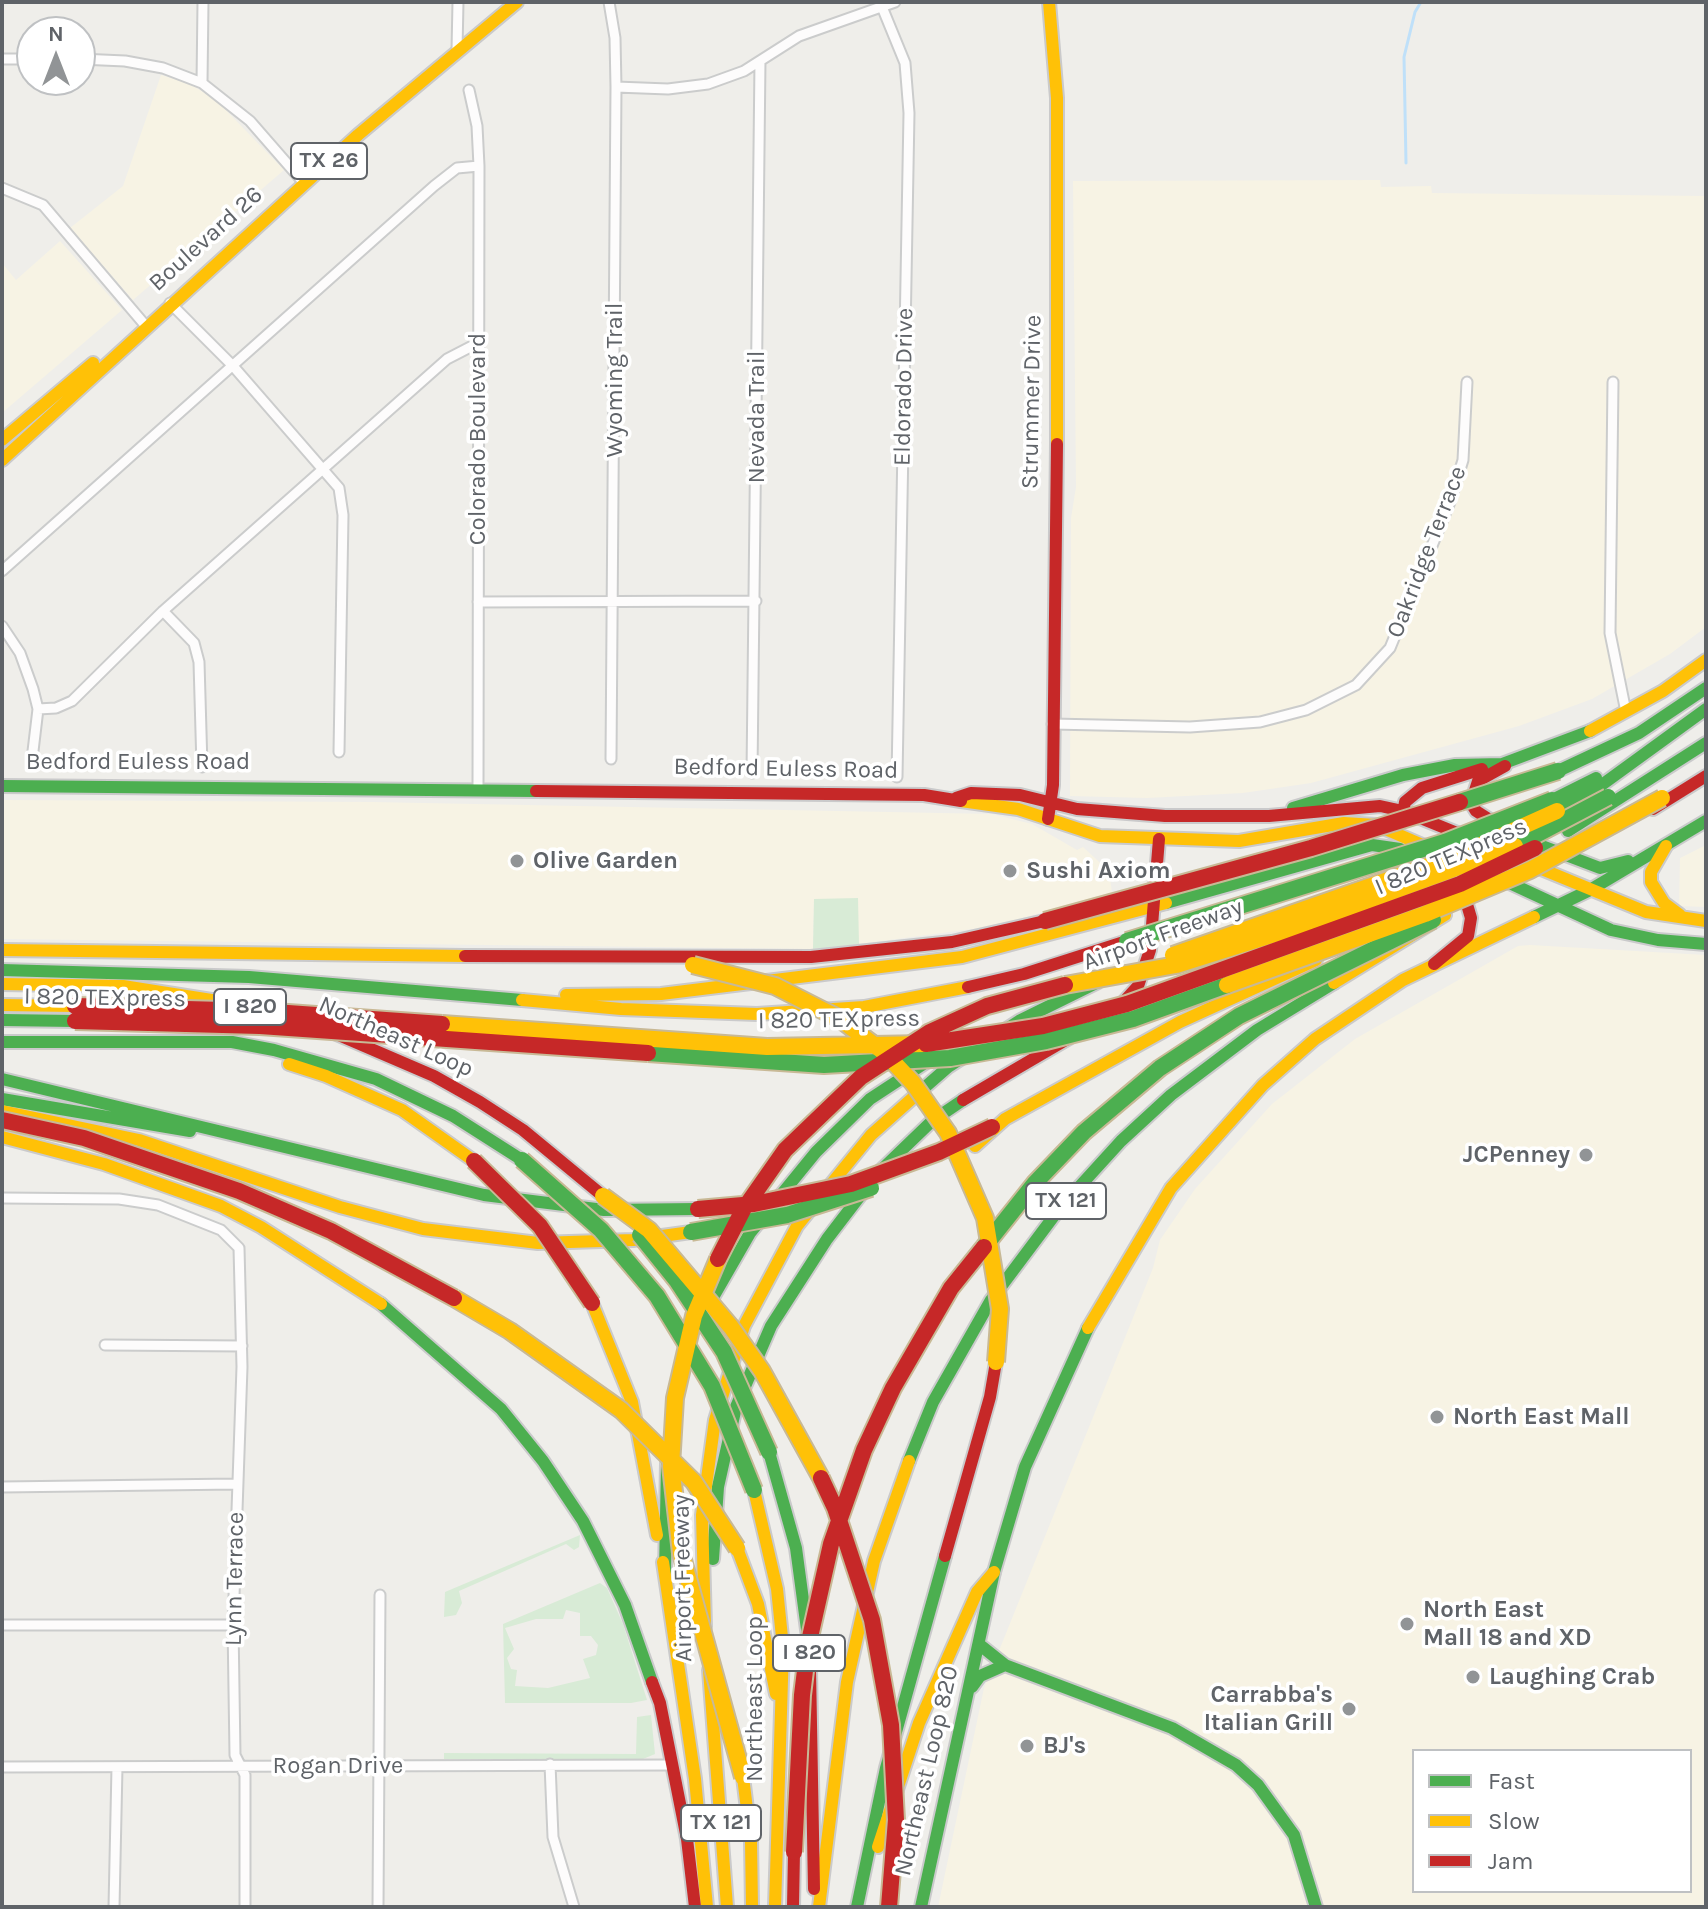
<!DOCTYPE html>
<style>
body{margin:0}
#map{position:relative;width:1708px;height:1909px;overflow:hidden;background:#efeeea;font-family:Karla,sans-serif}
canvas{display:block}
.frame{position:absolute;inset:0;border:4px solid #5f6368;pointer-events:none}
.legend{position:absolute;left:1412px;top:1749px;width:280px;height:144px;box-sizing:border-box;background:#fff;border:2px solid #bfc1c3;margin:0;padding:10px 14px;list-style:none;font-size:24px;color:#5f6368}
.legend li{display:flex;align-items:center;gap:16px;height:40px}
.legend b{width:40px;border:2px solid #bfc1c3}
.north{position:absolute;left:16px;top:16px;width:80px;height:80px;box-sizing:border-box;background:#fff;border:2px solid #bfc1c3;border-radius:50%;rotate:0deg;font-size:22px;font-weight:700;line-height:32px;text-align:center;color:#5f6368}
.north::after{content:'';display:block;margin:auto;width:28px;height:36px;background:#919496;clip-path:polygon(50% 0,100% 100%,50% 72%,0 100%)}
</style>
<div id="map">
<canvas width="1708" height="1909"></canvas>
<div class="frame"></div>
<ul class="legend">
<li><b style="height:10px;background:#4caf50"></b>Fast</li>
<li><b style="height:10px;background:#ffc107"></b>Slow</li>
<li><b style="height:10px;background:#c62828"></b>Jam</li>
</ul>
<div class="north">N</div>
</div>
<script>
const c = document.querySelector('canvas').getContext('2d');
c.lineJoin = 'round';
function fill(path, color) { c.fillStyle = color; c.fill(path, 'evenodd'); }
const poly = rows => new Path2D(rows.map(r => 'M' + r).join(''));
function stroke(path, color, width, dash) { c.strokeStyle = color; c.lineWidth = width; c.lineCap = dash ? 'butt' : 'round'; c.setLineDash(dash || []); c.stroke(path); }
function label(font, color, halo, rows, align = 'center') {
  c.font = font + ' Karla,sans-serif'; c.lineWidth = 7; c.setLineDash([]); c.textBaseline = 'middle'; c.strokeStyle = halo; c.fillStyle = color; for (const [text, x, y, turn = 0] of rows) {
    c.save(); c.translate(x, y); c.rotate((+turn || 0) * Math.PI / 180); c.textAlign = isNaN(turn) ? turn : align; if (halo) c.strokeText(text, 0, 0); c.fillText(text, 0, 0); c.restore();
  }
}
fill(poly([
 [161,75,190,84,216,100,284,170,133,300,70,228,123,186],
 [1380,180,1381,187,1431,186,1432,193,1706,196,1706,627,1670,654,1592,699,1519,726,1311,783,1243,793,1147,798,1070,796,1071,518,1076,487,1073,181],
 [60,241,122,310,2,413,2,263,16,280],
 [2,800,372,802,992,814,1032,824,1077,850,1083,847,1109,871,1112,892,995,926,859,944,814,899,813,949,2,939],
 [1706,845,1706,907,1679,906,1680,858],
 [1530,945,1706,955,1706,1907,938,1907,984,1688,1153,1268,1160,1240,1195,1189,1272,1104,1355,1039,1518,946],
 [1414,1751,1690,1751,1690,1891,1414,1891]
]), '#f7f3e4');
fill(poly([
 [858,898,859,944,813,949,814,899],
 [580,1535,579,1547,574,1550,566,1544,459,1591,462,1603,456,1615,444,1617,445,1592],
 [600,1583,607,1588,623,1624,647,1700,631,1703,505,1703,503,1624],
 [566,1610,580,1613,580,1636,591,1636,598,1645,596,1655,583,1659,590,1678,548,1688,515,1686,517,1670,511,1669,507,1658,514,1649,505,1628,536,1619,563,1619],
 [651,1715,655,1754,643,1759,444,1759,444,1753,636,1754,637,1717]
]), '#d8ebd6');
stroke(poly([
 [1406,163,1404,57,1415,12,1421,2]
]), '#bfe0f9', 3);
const street = poly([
 [609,2,615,38,616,87,611,759],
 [880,2,905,63,909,113,897,777],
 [457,50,458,2],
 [2,59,32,59],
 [80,59,125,61,163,68,202,83,250,121,304,183],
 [202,83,203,2],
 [616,87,668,89,708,84,744,71,799,36,895,2],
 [469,90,477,126,479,166,478,788],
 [2,188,43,205,145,325],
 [170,303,233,366,339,488,343,515,339,752],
 [1613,382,1610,633,1626,712],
 [2,571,434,186,457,168,479,166],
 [478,602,756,601],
 [163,611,194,643,199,662,202,767],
 [2,626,20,653,33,689,38,709,33,751],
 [38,709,56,708,72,701,163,611,447,359,478,343],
 [1052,724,1190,727,1260,722,1306,710,1356,685,1390,648,1450,502,1463,460,1467,382],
 [752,773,760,61],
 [2,1198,119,1199,158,1205,221,1230,239,1248,242,1367,233,1625,235,1755,245,1775,245,1907],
 [105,1345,242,1346],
 [2,1487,236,1484],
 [2,1625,233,1625],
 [550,1764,553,1837,574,1907],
 [2,1767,673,1765],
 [114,1907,117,1767],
 [378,1907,380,1595]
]);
const fast = poly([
 [1558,771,1639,733,1706,688],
 [2,786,536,791],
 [1552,800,1596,778],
 [1293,808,1403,775,1455,765,1502,764,1590,731],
 [1557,811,1592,792,1706,709],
 [1568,831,1706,743],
 [1529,841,1600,868,1628,861],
 [1501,879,1611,930,1658,940,1706,944],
 [1166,903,1372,845,1400,849,1432,875],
 [1534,917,1590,890,1706,821],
 [2,970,249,977,522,1000],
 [2,1020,75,1021],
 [2,1042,232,1042,274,1050,376,1079,453,1116,522,1160],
 [2,1079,484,1195,604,1210,698,1209],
 [916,1095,948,1067,1019,1021,1098,982],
 [2,1099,190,1131],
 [381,1304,501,1409,543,1461,583,1521,625,1605,652,1682],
 [704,1313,750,1233,816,1152,870,1099,934,1057],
 [769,1452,796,1548,808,1637],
 [909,1461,933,1402,991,1300,1060,1208,1121,1141,1171,1095,1257,1030,1334,983],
 [713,1559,718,1487,736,1407,771,1326,827,1239,876,1175,932,1121,963,1100],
 [665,1572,667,1463],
 [980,1645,1005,1665,1172,1728,1236,1765,1258,1785,1294,1835,1316,1907],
 [972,1687,980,1676,1005,1665],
 [857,1907,886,1768,945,1556],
 [921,1907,994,1572,1025,1467,1088,1328]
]);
const slow = poly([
 [1049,2,1057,98,1057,444],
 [2,440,93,363],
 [2,460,358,135,517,2],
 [1590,731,1663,691,1706,660],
 [961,801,1018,809,1100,836,1239,841,1344,823,1376,825,1455,859],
 [1666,846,1651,872,1651,882,1664,903,1680,915],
 [1510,856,1646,912,1706,921],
 [2,950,465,956],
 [1334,983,1445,915],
 [2,984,123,986,243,1005],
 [566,995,661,994,962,957,1166,903],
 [522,1000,621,1009,757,1014,864,1007,968,987],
 [2,1005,75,1006],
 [289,1064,326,1076,402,1110,474,1161],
 [2,1111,139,1140,340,1207,423,1229,538,1243,633,1240,691,1232],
 [2,1137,104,1164,221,1206,261,1227,381,1304],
 [975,1146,1005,1119,1180,1022,1316,960],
 [592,1303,632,1402,657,1535],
 [1088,1328,1171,1188,1263,1085,1315,1039,1403,980,1534,917],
 [754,1490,777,1589,783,1647,775,1907],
 [737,1548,758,1604,776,1694],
 [663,1562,695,1779,707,1907],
 [705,1627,702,1515,715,1420,744,1326,797,1226,871,1135,916,1095],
 [709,1670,727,1907],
 [743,1777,751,1841,752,1907],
 [878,1847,919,1723,977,1592,994,1572],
 [819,1907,847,1682,874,1561,909,1461]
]);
const jam = poly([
 [536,791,924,795,961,801],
 [956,798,971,793,1020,795,1077,809,1165,816,1269,816,1380,806,1403,811,1467,837],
 [1653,809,1706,776],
 [1402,818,1405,802,1422,788,1482,769],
 [1048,819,1053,785,1057,444],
 [1498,825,1476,811,1471,803,1478,781,1505,766],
 [465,956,811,957,952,942,1045,921],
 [1434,964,1468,936,1471,918,1466,901,1453,892],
 [968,987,1024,974,1127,941],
 [1119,1007,1138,986,1150,950,1159,839],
 [334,1033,434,1076,480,1102,523,1130,603,1196],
 [963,1100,1069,1038],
 [945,1556,990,1397,996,1362],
 [810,1669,814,1889],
 [652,1682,660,1703,687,1839,695,1907],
 [793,1907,794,1852]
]);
stroke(street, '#cbcccc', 13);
stroke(fast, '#cacacb', 16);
stroke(slow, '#cacacb', 16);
stroke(jam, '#cacacb', 16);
stroke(street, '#fdfcfc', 9);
stroke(fast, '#4caf50', 12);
stroke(slow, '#ffc107', 12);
stroke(jam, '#c62828', 12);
const fastBridge = poly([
 [1460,802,1558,771],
 [1515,846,1608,797],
 [1127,941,1445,842,1552,800],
 [648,1053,824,1065,950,1058,1046,1041,1133,1019,1227,985],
 [522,1160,601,1230,657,1296,712,1386,754,1490],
 [691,1232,787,1215,871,1188],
 [640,1235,677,1281,724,1352,769,1452],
 [984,1247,1035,1183,1084,1132,1160,1068,1239,1016,1433,920]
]);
const slowBridge = poly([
 [1173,955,1457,856,1557,811],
 [693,965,775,986,840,1019,886,1054,913,1083,948,1133,985,1218,1000,1309,996,1362],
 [1065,985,1176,965,1300,926,1515,846],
 [1227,985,1425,914,1530,870,1662,798],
 [442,1024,767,1047,926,1044],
 [603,1196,649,1230,731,1327,762,1371,821,1478],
 [718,1259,694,1316,675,1398,671,1466,681,1553,743,1777],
 [454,1298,510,1331,621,1410,694,1482,737,1548]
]);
const jamBridge = poly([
 [1045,921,1311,848,1460,802],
 [75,1006,260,1011,442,1024],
 [75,1021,260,1026,648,1053],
 [926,1044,1043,1026,1127,1004,1460,884,1535,848],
 [2,1120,84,1138,239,1191,331,1231,454,1298],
 [474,1161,540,1226,592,1303],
 [698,1209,754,1204,851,1184,939,1152,992,1127],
 [718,1259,743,1210,785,1150,861,1077,930,1032,987,1006,1065,985],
 [821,1478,835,1508,872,1620,891,1725,896,1820,889,1907],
 [794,1852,802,1695,808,1646,831,1544,864,1450,893,1388,951,1288,984,1247]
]);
stroke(fastBridge, '#c8b996', 20, []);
stroke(slowBridge, '#c8b996', 20, []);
stroke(jamBridge, '#c8b996', 20, []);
stroke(fastBridge, '#4caf50', 16);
stroke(slowBridge, '#ffc107', 16);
stroke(jamBridge, '#c62828', 16);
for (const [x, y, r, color] of [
 [517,861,8,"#919496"],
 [1010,871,8,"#919496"],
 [1586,1155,8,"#919496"],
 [1437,1417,8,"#919496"],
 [1407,1624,8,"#919496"],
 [1473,1677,8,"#919496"],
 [1349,1709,8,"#919496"],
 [1027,1746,8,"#919496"]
]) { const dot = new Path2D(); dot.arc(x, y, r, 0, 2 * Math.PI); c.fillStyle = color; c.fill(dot); stroke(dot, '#fff', 3); }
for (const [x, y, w] of [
 [329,161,76],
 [250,1007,72],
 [1066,1201,80],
 [809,1653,72],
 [721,1823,80]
]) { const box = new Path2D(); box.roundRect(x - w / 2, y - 18, w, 36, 6); c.fillStyle = '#fff'; c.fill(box); stroke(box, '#5f6368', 2); }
label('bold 22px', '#5f6368', null, [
 ["TX 26",329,161],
 ["I 820",250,1007],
 ["TX 121",1066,1201],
 ["I 820",809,1653],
 ["TX 121",721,1823]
]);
label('24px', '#5f6368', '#fff', [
 ["Boulevard 26",206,239,-42],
 ["Wyoming Trail",615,380,-90],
 ["Eldorado Drive",904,387,-89],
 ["Strummer Drive",1032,402,-89],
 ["Nevada Trail",757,417,-90],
 ["Colorado Boulevard",478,439,-90],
 ["Oakridge Terrace",1427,552,-69],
 ["Bedford Euless Road",138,762],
 ["Bedford Euless Road",786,769,1],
 ["I 820 TEXpress",1451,857,-23],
 ["Airport Freeway",1163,935,-20],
 ["I 820 TEXpress",105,998,1],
 ["I 820 TEXpress",839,1020,-1],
 ["Northeast Loop",396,1037,24],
 ["Airport Freeway",683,1578,-91],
 ["Lynn Terrace",235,1579,-89],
 ["Northeast Loop",755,1699,-90],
 ["Rogan Drive",338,1766],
 ["Northeast Loop 820",927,1771,-77]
]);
label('bold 24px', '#5f6368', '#fff', [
 ["Olive Garden",533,861],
 ["Sushi Axiom",1026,871],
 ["JCPenney",1570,1155,"right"],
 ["North East Mall",1453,1417],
 ["North East",1423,1610],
 ["Mall 18 and XD",1423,1638],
 ["Laughing Crab",1489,1677],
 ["Carrabba's",1333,1695,"right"],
 ["Italian Grill",1333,1723,"right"],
 ["BJ's",1043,1746]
], 'left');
</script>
